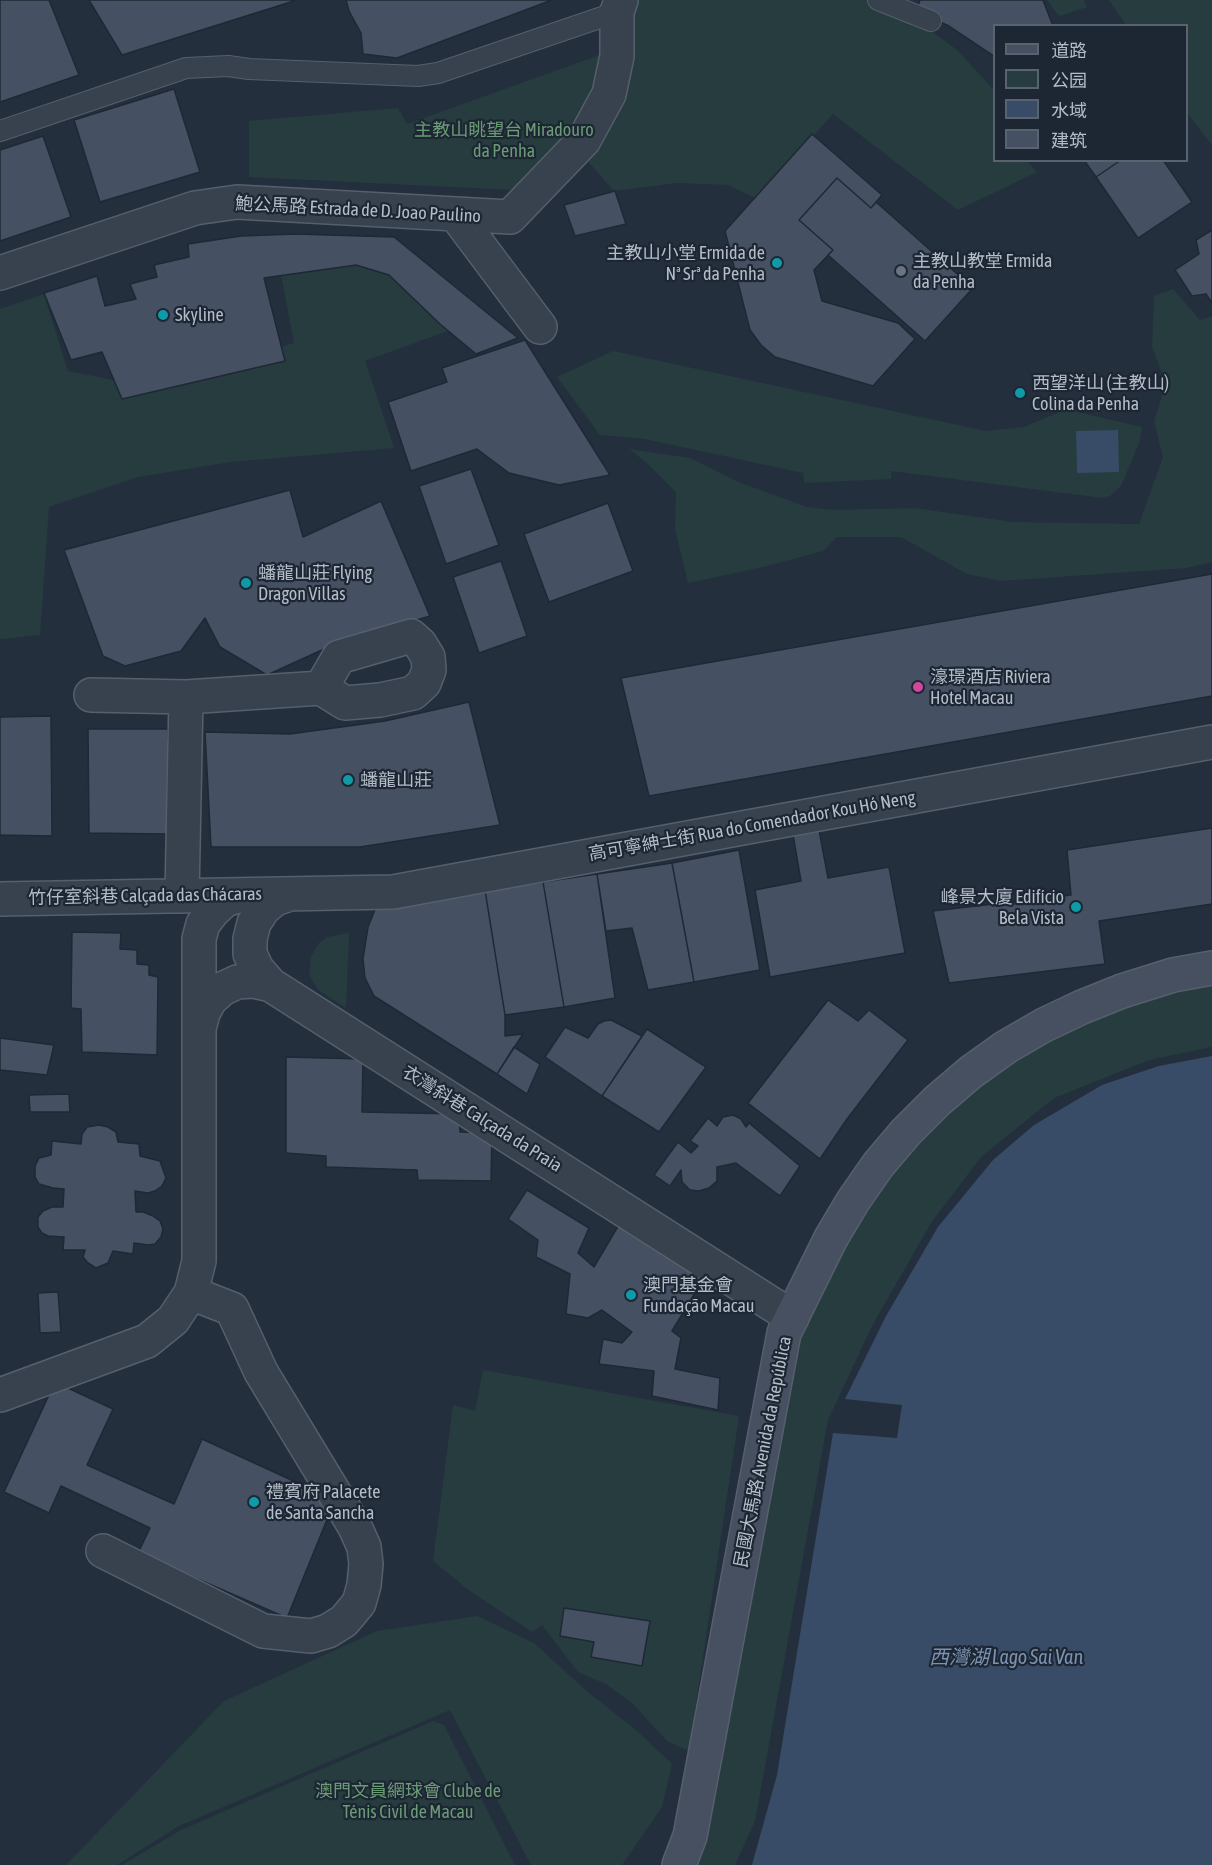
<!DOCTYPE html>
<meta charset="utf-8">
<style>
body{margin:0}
#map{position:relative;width:1212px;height:1865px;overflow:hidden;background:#242f3e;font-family:"Asap Condensed","Noto Sans SC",sans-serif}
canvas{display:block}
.legend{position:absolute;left:993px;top:24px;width:195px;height:138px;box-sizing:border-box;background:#1d2633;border:2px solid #59626f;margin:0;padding:8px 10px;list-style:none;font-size:18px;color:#b4bcc9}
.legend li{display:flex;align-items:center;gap:12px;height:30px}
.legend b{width:30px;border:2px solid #59626f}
</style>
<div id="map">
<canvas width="1212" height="1865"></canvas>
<ul class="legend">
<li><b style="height:8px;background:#465061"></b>道路</li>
<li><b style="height:16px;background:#263c3f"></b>公园</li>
<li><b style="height:16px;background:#394c67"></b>水域</li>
<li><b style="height:16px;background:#455162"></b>建筑</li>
</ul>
</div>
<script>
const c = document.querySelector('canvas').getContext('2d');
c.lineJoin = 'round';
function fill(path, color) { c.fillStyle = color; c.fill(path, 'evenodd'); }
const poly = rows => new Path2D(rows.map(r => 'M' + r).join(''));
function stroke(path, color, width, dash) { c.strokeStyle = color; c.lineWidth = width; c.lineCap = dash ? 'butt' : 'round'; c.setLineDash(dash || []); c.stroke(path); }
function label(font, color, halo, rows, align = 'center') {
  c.font = font + ' "Asap Condensed","Noto Sans SC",sans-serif'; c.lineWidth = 4.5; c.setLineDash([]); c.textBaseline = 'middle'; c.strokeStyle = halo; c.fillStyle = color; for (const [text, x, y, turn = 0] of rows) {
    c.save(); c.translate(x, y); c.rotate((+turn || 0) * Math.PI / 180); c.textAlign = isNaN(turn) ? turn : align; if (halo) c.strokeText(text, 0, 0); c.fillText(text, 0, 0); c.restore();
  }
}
fill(poly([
 [636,0,907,0,914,18,957,50,994,90,994,160,1027,161,1037,172,958,210,833,114,757,199,728,185,678,183,614,191,584,157,631,37],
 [1047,0,1084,0,1087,7,1059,16],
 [1109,0,1212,0,1212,145,1187,113,1186,26,1126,25],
 [608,52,592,121,514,190,249,177,249,121,398,108,407,124],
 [356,242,461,326,365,361,394,448,231,462,138,477,49,507,40,635,0,639,0,309,44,294,68,371,143,386,294,343,277,253],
 [1173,289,1200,320,1212,316,1212,562,1186,568,1001,581,967,574,901,537,837,537,823,551,767,566,688,583,675,529,676,492,648,464,629,449,690,458,738,482,807,507,833,510,914,508,1013,522,1139,524,1163,457,1154,421,1166,384,1152,347,1154,296],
 [613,351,986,431,1024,427,1060,412,1064,409,1142,427,1140,441,1121,486,1110,496,1103,498,891,471,891,479,804,483,803,473,645,439,600,435,557,377],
 [349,933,346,1008,318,990,309,975,311,956,319,943,327,937],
 [1212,970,1212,1047,1149,1060,1054,1098,981,1157,931,1223,872,1326,828,1420,755,1821,735,1865,688,1865,717,1791,795,1314,884,1180,973,1072,1048,1030],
 [483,1370,739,1416,689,1751,667,1741,631,1702,606,1684,578,1672,542,1625,532,1632,470,1591,433,1561,453,1405,475,1411],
 [477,1616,534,1643,589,1693,636,1730,672,1764,662,1807,622,1865,531,1865,450,1710,179,1826,117,1865,66,1865,224,1701,377,1631],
 [433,1721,444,1725,515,1865,122,1865,181,1830]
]), '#263c3f');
fill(poly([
 [1118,430,1119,472,1077,473,1076,431],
 [1212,1056,1212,1865,752,1865,777,1775,833,1433,897,1438,902,1405,845,1399,886,1316,938,1227,993,1160,1034,1125,1102,1085,1159,1066]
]), '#394c67');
const building = poly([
 [0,0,49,0,79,75,0,102,0,0],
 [89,0,297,0,122,55,89,0],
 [346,0,552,0,397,58,363,54,361,33,349,11,346,0],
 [920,0,1043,0,1053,26,994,26,994,56,949,26,916,11,920,0],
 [174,89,200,172,100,202,74,120,174,89],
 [812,134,882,195,871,208,837,178,799,220,833,250,814,270,822,301,898,323,915,339,873,386,775,357,761,345,750,330,725,231,812,134],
 [43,136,71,217,0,241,0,150,43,136],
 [1084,160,1121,160,1096,177,1084,160],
 [1121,160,1163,160,1192,202,1138,238,1096,177,1121,160],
 [837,178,871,208,876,202,973,288,925,341,828,255,833,250,799,220,837,178],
 [615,191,626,224,575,236,564,205,615,191],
 [1212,230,1212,303,1206,294,1192,296,1175,270,1199,254,1196,240,1212,230],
 [296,234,394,237,518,338,476,354,440,324,389,275,356,265,264,278,285,361,122,399,102,352,71,360,44,293,97,276,105,306,136,299,130,284,157,277,154,265,189,257,188,244,241,236,296,234],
 [525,340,610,475,559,485,509,473,477,449,411,471,388,402,447,382,442,368,525,340],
 [471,469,499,545,446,564,419,486,471,469],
 [290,490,303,537,381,501,430,616,333,645,267,675,220,647,205,618,181,651,125,666,103,656,64,550,290,490],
 [608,503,633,571,549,602,524,534,608,503],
 [501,561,527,636,479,653,453,577,501,561],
 [1212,574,1212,696,649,796,621,678,1212,574],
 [469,702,500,825,360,847,211,847,205,732,290,734,385,721,469,702],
 [51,716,52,836,0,835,0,717,51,716],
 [88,729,168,729,167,834,89,833,88,729],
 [1212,828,1212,904,1099,921,1105,964,949,983,933,911,1071,895,1067,850,1212,828],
 [819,830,828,878,889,867,905,953,770,977,755,890,801,881,793,835,819,830],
 [739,850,760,970,694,982,672,863,739,850],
 [672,863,694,982,648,990,632,928,606,931,597,874,672,863],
 [597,874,615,998,564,1007,543,882,597,874],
 [543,882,564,1007,505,1015,485,890,543,882],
 [485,890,505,1015,505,1036,523,1034,497,1074,374,996,365,978,363,959,368,927,376,907,485,890],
 [72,932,121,933,120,949,137,950,137,964,149,965,149,975,158,977,157,1055,82,1052,81,1009,71,1008,72,932],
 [828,1000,858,1021,869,1010,908,1040,847,1119,820,1159,748,1103,828,1000],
 [611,1020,642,1036,602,1096,545,1057,565,1027,588,1038,598,1024,604,1021,611,1020],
 [647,1029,706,1067,659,1132,602,1096,647,1029],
 [0,1038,54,1045,47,1075,0,1070,0,1038],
 [514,1047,540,1064,527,1094,497,1074,514,1047],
 [286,1057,363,1059,362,1112,459,1114,460,1132,492,1133,491,1181,418,1180,417,1170,326,1167,326,1156,286,1153,286,1057],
 [69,1094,70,1112,30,1112,29,1095,69,1094],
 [733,1115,741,1119,746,1127,749,1123,800,1166,780,1196,736,1163,717,1167,717,1181,709,1188,699,1191,690,1190,682,1182,681,1170,670,1186,654,1175,678,1142,691,1153,698,1146,690,1141,708,1118,717,1126,723,1117,733,1115],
 [99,1125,108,1127,116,1132,118,1142,139,1144,140,1156,160,1161,166,1178,162,1186,155,1191,148,1193,135,1191,136,1212,143,1212,153,1216,160,1221,163,1229,161,1237,155,1244,148,1245,134,1243,133,1254,113,1251,108,1263,96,1268,88,1263,83,1257,85,1250,63,1250,64,1237,48,1236,42,1233,38,1227,38,1217,43,1211,52,1207,63,1207,64,1189,53,1188,39,1184,35,1177,35,1166,39,1158,51,1155,52,1141,81,1144,82,1134,87,1127,99,1125],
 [527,1190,589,1228,578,1253,594,1267,624,1216,654,1244,703,1280,672,1331,681,1338,675,1369,720,1378,718,1410,652,1396,654,1371,599,1364,603,1339,622,1343,632,1332,602,1310,588,1318,566,1314,570,1274,536,1257,538,1240,508,1219,527,1190],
 [58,1292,61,1332,40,1333,38,1293,58,1292],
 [55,1382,113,1409,87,1465,174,1504,202,1439,335,1500,287,1618,138,1553,150,1528,61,1486,49,1513,4,1492,55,1382],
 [564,1608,650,1621,642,1666,591,1657,594,1642,560,1636,564,1608]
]);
fill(building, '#455162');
stroke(building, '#1f2835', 1.5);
const lane = poly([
 [878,0,931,21],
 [0,131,186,68,228,66,249,69,418,76,438,73,617,12]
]);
const street = poly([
 [456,215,540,327],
 [0,273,195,208,237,202,510,217,584,140,609,94,617,56,617,12,621,0],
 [91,695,186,697],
 [290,894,275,899,263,909,254,923,250,939,250,954,257,969,271,985,792,1317],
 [182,896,186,697,321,688,339,657,411,636,420,644,428,657,429,670,424,683,413,693,380,700,345,703,321,688],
 [0,899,393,892,1212,742],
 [200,1025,203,1013,210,1000,222,989,237,982,253,981,271,985],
 [0,1395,147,1341,173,1320,191,1293,199,1261,199,939,203,924,213,911,225,900,241,895],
 [103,1551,263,1631,311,1636,328,1631,344,1621,359,1603,364,1585,366,1564,364,1547,355,1527,261,1372,232,1309,191,1293]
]);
const secondary = poly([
 [679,1865,690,1836,784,1333,831,1238,853,1201,878,1165,906,1132,937,1101,971,1072,1006,1047,1044,1025,1082,1007,1122,991,1173,975,1212,968]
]);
stroke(lane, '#565f6c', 22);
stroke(street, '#565f6c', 36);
stroke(secondary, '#565f6c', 36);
stroke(lane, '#38414e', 20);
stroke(street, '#38414e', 33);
stroke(secondary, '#465061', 33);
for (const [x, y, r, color] of [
 [777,263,6,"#0f9aa8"],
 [901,271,6,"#6b7280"],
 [163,315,6,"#0f9aa8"],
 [1020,393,6,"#0f9aa8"],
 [246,583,6,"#0f9aa8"],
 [918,687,6,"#d1479c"],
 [348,780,6,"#0f9aa8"],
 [1076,907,6,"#0f9aa8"],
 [631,1295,6,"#0f9aa8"],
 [254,1502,6,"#0f9aa8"]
]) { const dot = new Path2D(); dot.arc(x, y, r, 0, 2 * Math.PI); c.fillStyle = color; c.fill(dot); stroke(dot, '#1d2633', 2); }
label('18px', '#6b9a76', '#1d2633', [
 ["主教山眺望台 Miradouro",504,130],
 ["da Penha",504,151],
 ["澳門文員網球會 Clube de",408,1791],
 ["Ténis Civil de Macau",408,1812]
]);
label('18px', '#b4bcc9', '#1d2633', [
 ["鮑公馬路 Estrada de D. Joao Paulino",358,210,3],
 ["高可寧紳士街 Rua do Comendador Kou Hó Neng",752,826,-10],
 ["竹仔室斜巷 Calçada das Chácaras",145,896,-1],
 ["衣灣斜巷 Calçada da Praia",482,1119,32],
 ["民國大馬路 Avenida da República",763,1452,-79]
]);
label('18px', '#b4bcc9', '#1d2633', [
 ["主教山小堂 Ermida de",765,253,"right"],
 ["Nª Srª da Penha",765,274,"right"],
 ["主教山教堂 Ermida",913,261],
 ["da Penha",913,282],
 ["Skyline",175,315],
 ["西望洋山 (主教山)",1032,383],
 ["Colina da Penha",1032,404],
 ["蟠龍山莊 Flying",258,573],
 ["Dragon Villas",258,594],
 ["濠璟酒店 Riviera",930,677],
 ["Hotel Macau",930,698],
 ["蟠龍山莊",360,780],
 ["峰景大廈 Edifício",1064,897,"right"],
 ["Bela Vista",1064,918,"right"],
 ["澳門基金會",643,1285],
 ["Fundação Macau",643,1306],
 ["禮賓府 Palacete",266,1492],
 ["de Santa Sancha",266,1513]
], 'left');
label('italic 20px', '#7c92b1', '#1d2633', [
 ["西灣湖 Lago Sai Van",1006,1658]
]);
</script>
